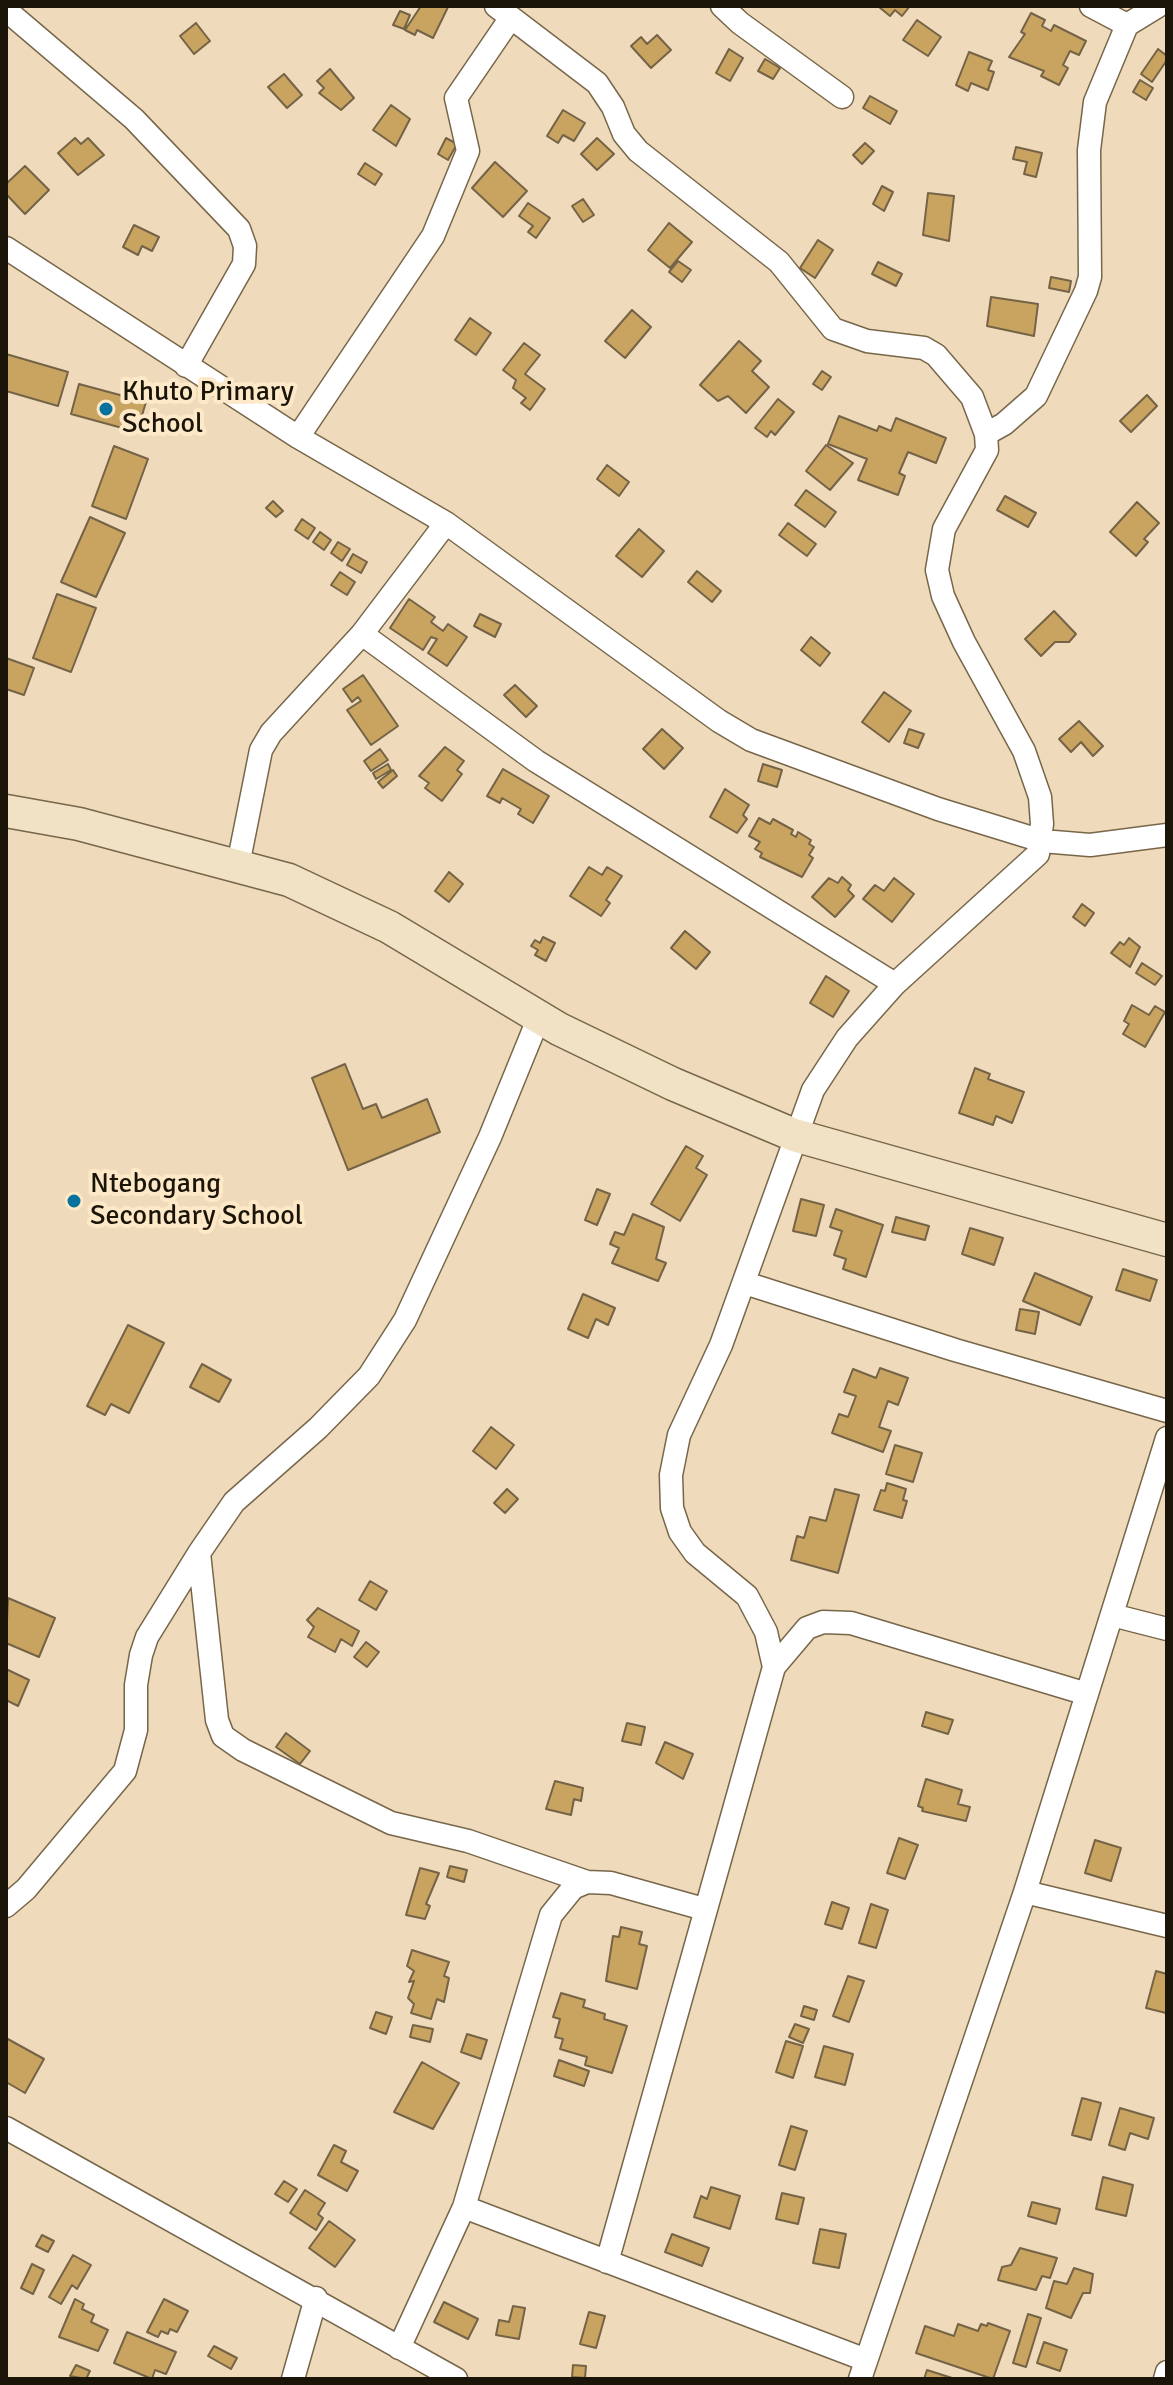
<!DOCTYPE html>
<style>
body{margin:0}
#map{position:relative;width:1173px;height:2385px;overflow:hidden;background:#efdbbb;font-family:Signika,sans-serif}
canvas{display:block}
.frame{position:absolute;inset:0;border:8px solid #1b1409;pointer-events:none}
</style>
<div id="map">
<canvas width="1173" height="2385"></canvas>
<div class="frame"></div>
</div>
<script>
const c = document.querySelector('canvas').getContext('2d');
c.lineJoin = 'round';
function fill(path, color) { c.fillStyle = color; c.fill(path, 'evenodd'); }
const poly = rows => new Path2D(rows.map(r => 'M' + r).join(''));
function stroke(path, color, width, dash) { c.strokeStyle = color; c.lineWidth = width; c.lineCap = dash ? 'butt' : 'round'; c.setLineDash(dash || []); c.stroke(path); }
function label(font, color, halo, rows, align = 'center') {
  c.font = font + ' Signika,sans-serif'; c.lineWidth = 8; c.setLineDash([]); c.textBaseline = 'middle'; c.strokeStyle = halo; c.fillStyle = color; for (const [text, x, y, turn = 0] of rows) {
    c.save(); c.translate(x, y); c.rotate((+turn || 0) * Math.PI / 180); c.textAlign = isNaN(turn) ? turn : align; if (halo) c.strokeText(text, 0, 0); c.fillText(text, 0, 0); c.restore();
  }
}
const building = poly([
 [421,6,448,7,433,38,417,30,415,35,405,30,421,6],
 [910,6,902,16,895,10,890,16,879,7,910,6],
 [400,11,410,15,404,29,393,25,400,11],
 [1031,13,1045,20,1042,26,1051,31,1054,25,1086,41,1079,55,1070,51,1063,65,1068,68,1059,85,1041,76,1044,71,1009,57,1025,34,1021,32,1031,13],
 [917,20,941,37,928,56,903,40,917,20],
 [196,23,210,41,194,54,180,36,196,23],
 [657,35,671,50,651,68,631,46,641,37,647,44,657,35],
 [729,49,743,58,730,81,716,73,729,49],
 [1158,49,1167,56,1167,60,1152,82,1141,74,1158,49],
 [969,52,992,61,988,70,994,72,988,90,971,83,968,91,956,85,969,52],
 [765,59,780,68,773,79,758,71,765,59],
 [330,69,354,98,341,110,319,93,324,88,317,81,330,69],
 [284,74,302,95,287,108,268,87,284,74],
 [1140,80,1153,88,1146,100,1133,92,1140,80],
 [870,96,897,111,890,124,863,108,870,96],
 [391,105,410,119,396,146,373,130,391,105],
 [563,110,585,123,574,141,563,135,558,143,547,136,563,110],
 [75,138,81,144,88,138,104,155,78,175,58,153,75,138],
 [446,138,457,144,448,160,438,154,446,138],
 [597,138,614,154,597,170,581,154,597,138],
 [865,143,874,151,862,164,853,155,865,143],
 [1016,147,1042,153,1036,177,1024,174,1027,162,1013,159,1016,147],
 [495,162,527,191,503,217,472,188,495,162],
 [365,163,382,174,375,185,358,174,365,163],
 [25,166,49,190,25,214,6,194,6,184,25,166],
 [882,186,893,192,884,211,873,204,882,186],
 [928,193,954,196,949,241,923,235,928,193],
 [583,199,594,215,583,222,572,206,583,199],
 [528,203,550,218,536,238,528,232,533,226,519,216,528,203],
 [669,223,692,242,670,268,648,250,669,223],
 [134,225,159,237,152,251,142,246,138,255,123,247,134,225],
 [818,240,833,250,815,278,800,268,818,240],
 [678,261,691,270,682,282,669,272,678,261],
 [878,262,902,274,896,286,872,274,878,262],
 [1051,277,1071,281,1069,292,1049,288,1051,277],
 [991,297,1038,304,1034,336,987,326,991,297],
 [632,310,651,327,625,358,605,341,632,310],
 [470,318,491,333,476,355,455,340,470,318],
 [739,341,761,361,752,371,769,387,746,413,728,396,718,401,700,385,739,341],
 [524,343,540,355,525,374,545,389,530,410,521,403,526,398,513,388,516,380,503,370,524,343],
 [6,354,68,372,58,406,6,391,6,354],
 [822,371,831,377,822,390,813,384,822,371],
 [79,384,146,402,137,432,71,414,79,384],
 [1147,395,1157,406,1131,432,1120,421,1147,395],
 [778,399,794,412,775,435,771,431,767,437,755,428,778,399],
 [839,416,877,431,879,426,891,431,896,418,946,438,936,463,908,452,899,473,905,476,898,495,858,480,867,459,828,444,839,416],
 [826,445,853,463,830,490,806,471,826,445],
 [114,446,148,459,126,519,92,506,114,446],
 [607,465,629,482,619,496,597,479,607,465],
 [806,490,836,512,825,527,795,505,806,490],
 [1005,496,1036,513,1028,527,997,510,1005,496],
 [273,501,283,511,276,517,266,508,273,501],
 [1137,502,1159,523,1144,539,1148,542,1136,556,1110,532,1137,502],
 [90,517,125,533,96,597,61,582,90,517],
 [302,519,315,528,308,539,295,530,302,519],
 [788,523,816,544,807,556,779,535,788,523],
 [639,529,664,551,642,577,616,556,639,529],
 [320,532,331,540,324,550,313,542,320,532],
 [338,542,350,549,342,561,331,553,338,542],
 [353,554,367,562,361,573,347,565,353,554],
 [697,571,721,591,712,602,688,582,697,571],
 [340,572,355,582,347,595,331,585,340,572],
 [57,594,96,608,71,672,33,658,57,594],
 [409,599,435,617,431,622,443,631,448,624,467,637,447,666,428,653,437,639,431,637,423,650,390,628,409,599],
 [1054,611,1076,634,1069,642,1055,642,1041,656,1025,639,1054,611],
 [480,614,501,624,495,637,474,626,480,614],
 [811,637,830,653,820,666,801,650,811,637],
 [6,658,34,668,24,695,6,689,6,658],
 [363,675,398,726,371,745,347,710,361,701,358,697,352,702,343,689,363,675],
 [515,685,537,706,526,717,504,695,515,685],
 [884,692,911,711,889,742,862,722,884,692],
 [1079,721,1103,746,1093,756,1081,742,1071,752,1059,739,1079,721],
 [662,729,683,748,664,769,643,749,662,729],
 [909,729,924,734,918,748,904,743,909,729],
 [445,747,464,761,457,770,462,774,442,801,425,788,429,783,419,776,445,747],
 [380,749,388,760,371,771,364,761,380,749],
 [388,764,391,770,376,779,373,773,388,764],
 [763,764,782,770,777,787,758,781,763,764],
 [503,769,549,796,533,823,518,814,521,809,502,798,500,803,487,796,503,769],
 [393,770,397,776,383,788,378,782,393,770],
 [725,789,749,805,743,815,747,819,737,833,710,817,725,789],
 [759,818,770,824,773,819,793,830,791,834,796,837,798,832,811,840,809,844,814,847,809,855,813,858,802,877,760,857,762,853,755,849,760,842,749,836,759,818],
 [589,867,602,875,607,867,622,876,606,900,610,903,601,916,570,896,589,867],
 [449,872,463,884,449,902,435,891,449,872],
 [842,877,851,885,848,890,854,896,835,917,812,897,829,878,838,883,842,877],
 [894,878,914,894,892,922,863,899,875,885,884,891,894,878],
 [1082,904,1094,913,1085,926,1073,917,1082,904],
 [685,931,710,952,696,969,671,948,685,931],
 [543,937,555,943,546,961,535,955,538,950,531,946,535,940,540,943,543,937],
 [1129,938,1140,947,1130,967,1111,953,1120,942,1124,945,1129,938],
 [1142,963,1162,976,1155,985,1136,973,1142,963],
 [826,976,849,991,833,1017,810,1003,826,976],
 [1132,1005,1149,1015,1155,1006,1165,1012,1145,1047,1123,1034,1129,1024,1124,1021,1132,1005],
 [345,1064,363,1109,376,1104,382,1118,427,1099,440,1132,348,1170,312,1078,345,1064],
 [975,1068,990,1074,988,1079,1024,1092,1012,1123,996,1116,993,1125,959,1113,975,1068],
 [686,1146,703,1156,696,1168,707,1175,680,1221,651,1204,686,1146],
 [597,1189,610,1194,597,1225,585,1220,597,1189],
 [801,1199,824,1205,816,1236,793,1231,801,1199],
 [836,1209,883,1225,866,1277,843,1269,846,1259,834,1255,842,1231,830,1227,836,1209],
 [633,1214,664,1227,656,1259,666,1263,658,1281,612,1263,619,1248,610,1244,615,1232,624,1235,633,1214],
 [896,1217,929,1226,925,1240,892,1232,896,1217],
 [970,1228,1003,1238,994,1265,962,1254,970,1228],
 [1123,1269,1157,1280,1150,1301,1116,1290,1123,1269],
 [1035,1273,1092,1297,1080,1325,1023,1301,1035,1273],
 [583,1294,615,1308,608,1325,596,1319,588,1338,568,1329,583,1294],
 [1020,1309,1039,1312,1035,1334,1016,1330,1020,1309],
 [128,1325,164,1343,129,1413,111,1404,105,1415,87,1406,128,1325],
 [202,1364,231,1380,219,1402,190,1387,202,1364],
 [880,1368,908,1378,898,1405,888,1401,879,1427,891,1431,883,1452,832,1433,839,1414,848,1417,856,1396,844,1392,853,1369,876,1378,880,1368],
 [491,1427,514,1445,496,1469,473,1451,491,1427],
 [895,1445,922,1453,913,1482,886,1474,895,1445],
 [887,1483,906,1489,903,1500,907,1501,902,1518,874,1510,881,1490,885,1491,887,1483],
 [507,1489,518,1499,505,1513,494,1503,507,1489],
 [835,1489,859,1495,838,1573,791,1560,797,1536,804,1538,810,1517,826,1521,835,1489],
 [370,1581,387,1591,376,1610,359,1600,370,1581],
 [8,1598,55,1618,39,1657,6,1643,8,1598],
 [318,1608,359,1631,352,1646,341,1639,335,1652,308,1637,314,1627,307,1620,318,1608],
 [366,1642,379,1652,367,1667,354,1657,366,1642],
 [6,1669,29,1680,18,1706,6,1700,6,1669],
 [926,1712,953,1720,948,1734,922,1726,926,1712],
 [627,1723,645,1727,641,1745,622,1741,627,1723],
 [286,1733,310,1751,300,1764,276,1747,286,1733],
 [665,1742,693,1754,683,1779,656,1763,665,1742],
 [926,1779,962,1790,958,1804,970,1807,966,1821,922,1811,923,1808,918,1806,926,1779],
 [555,1781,583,1788,581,1801,574,1799,571,1815,546,1809,555,1781],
 [899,1838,918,1845,905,1879,887,1873,899,1838],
 [1095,1840,1121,1848,1111,1881,1085,1873,1095,1840],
 [450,1866,467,1870,464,1882,447,1877,450,1866],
 [420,1868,439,1873,426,1904,430,1906,425,1919,406,1915,420,1868],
 [832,1902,849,1908,842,1929,825,1924,832,1902],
 [871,1904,888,1910,876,1948,859,1943,871,1904],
 [621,1927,642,1932,639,1944,647,1946,637,1989,606,1981,613,1936,619,1937,621,1927],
 [412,1950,449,1962,444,1976,449,1978,444,2002,437,1999,431,2019,411,2013,414,2004,408,1998,414,1981,409,1982,414,1971,407,1966,412,1950],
 [1156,1971,1167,1974,1166,2013,1146,2008,1156,1971],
 [848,1976,864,1981,849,2022,833,2016,848,1976],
 [561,1993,585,2000,583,2007,605,2014,604,2019,627,2026,612,2073,585,2065,587,2057,560,2049,563,2039,555,2037,560,2019,553,2017,561,1993],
 [804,2006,817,2010,814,2020,801,2016,804,2006],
 [376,2012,392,2017,386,2034,370,2028,376,2012],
 [795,2024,809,2029,803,2043,789,2037,795,2024],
 [413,2025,433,2029,430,2042,410,2037,413,2025],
 [467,2034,487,2040,481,2059,461,2052,467,2034],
 [6,2038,44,2059,25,2093,6,2082,6,2038],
 [786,2041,803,2046,793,2078,776,2072,786,2041],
 [824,2046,853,2054,845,2085,815,2077,824,2046],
 [559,2060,589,2071,584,2086,554,2076,559,2060],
 [422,2062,459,2083,433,2129,394,2112,422,2062],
 [1082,2098,1101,2103,1091,2140,1072,2135,1082,2098],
 [1120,2108,1154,2118,1148,2139,1130,2133,1125,2150,1109,2145,1120,2108],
 [791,2126,807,2131,795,2170,779,2165,791,2126],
 [334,2145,346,2151,341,2162,358,2171,347,2191,318,2175,334,2145],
 [1103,2177,1133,2185,1126,2216,1096,2209,1103,2177],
 [284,2181,297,2189,288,2202,275,2194,284,2181],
 [711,2187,740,2196,730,2229,694,2217,701,2196,707,2199,711,2187],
 [305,2190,325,2203,318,2214,323,2218,316,2230,290,2213,305,2190],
 [782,2193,804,2198,798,2224,776,2219,782,2193],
 [1032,2202,1060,2209,1056,2224,1028,2216,1032,2202],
 [329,2221,355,2240,335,2267,309,2248,329,2221],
 [820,2229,846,2234,839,2268,813,2263,820,2229],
 [672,2234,709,2248,702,2266,665,2252,672,2234],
 [42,2235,54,2241,48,2252,36,2246,42,2235],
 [1020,2248,1057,2258,1050,2278,1042,2276,1036,2290,998,2280,1002,2267,1011,2265,1020,2248],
 [73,2255,91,2265,77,2289,72,2285,61,2304,49,2297,73,2255],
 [32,2264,44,2270,33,2294,21,2288,32,2264],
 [1074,2268,1093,2274,1090,2293,1083,2293,1071,2318,1046,2308,1054,2281,1067,2284,1074,2268],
 [75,2299,84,2304,82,2309,94,2315,91,2322,108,2330,98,2351,59,2337,75,2299],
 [164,2299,188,2311,177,2332,170,2329,168,2334,161,2331,158,2337,147,2332,164,2299],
 [444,2302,478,2319,468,2339,434,2322,444,2302],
 [513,2306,525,2308,519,2339,496,2335,499,2320,509,2322,513,2306],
 [589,2312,605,2316,596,2348,580,2344,589,2312],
 [1028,2314,1041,2318,1026,2367,1013,2363,1028,2314],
 [988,2323,1010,2331,993,2379,916,2353,925,2326,954,2336,958,2324,978,2331,981,2324,987,2326,988,2323],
 [127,2332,176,2352,166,2374,155,2370,152,2379,114,2363,127,2332],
 [1044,2342,1067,2350,1060,2371,1037,2363,1044,2342],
 [214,2346,237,2358,231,2369,208,2356,214,2346],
 [76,2365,90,2371,86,2379,70,2376,76,2365],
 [573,2365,586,2366,585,2378,572,2377,573,2365],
 [927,2370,952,2378,951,2379,924,2379,927,2370]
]);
fill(building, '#c9a360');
stroke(building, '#746346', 2);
const street = poly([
 [496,6,597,83,613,107,624,134,638,151,779,262,833,329,867,341,924,348,936,355,972,397,986,434,987,450,944,529,937,570,943,596,964,642,1024,751,1040,797,1042,824,1038,854,895,984,847,1038,813,1090,721,1345,679,1435,671,1475,672,1508,680,1532,695,1553,747,1596,766,1632,774,1667],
 [722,6,740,23,842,97],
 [1091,6,1127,25],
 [6,10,134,119,239,229,245,246,244,264,186,366],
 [6,248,298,437,446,523,719,721,751,740,938,809,1042,841,1090,845,1167,835],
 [986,434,1004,424,1036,396,1086,291,1090,277,1089,150,1095,102,1127,25,1158,6],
 [298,437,433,236,468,151,456,98,510,19],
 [362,634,536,761,895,984],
 [238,865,261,750,271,733,362,634,446,523],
 [745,1283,955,1350,1167,1411],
 [199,1553,217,1720,223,1736,243,1750,391,1823,468,1841,587,1882,611,1883,704,1909],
 [1112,1615,1167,1629],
 [1025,1892,1167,1926],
 [6,1906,26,1889,125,1771,136,1730,136,1685,141,1655,147,1637,199,1553,234,1502,318,1428,369,1376,405,1320,490,1137,539,1017],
 [6,2128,456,2379],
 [464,2207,866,2360],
 [607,2262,774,1667,807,1628,823,1622,851,1623,1087,1694],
 [399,2348,464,2207,551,1915,573,1888,587,1882],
 [293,2379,316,2298],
 [860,2379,1025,1892,1167,1438],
 [1165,2379,1167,2372]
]);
const secondary = poly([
 [6,811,79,824,289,880,389,927,559,1029,673,1084,794,1135,1167,1240]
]);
stroke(street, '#776649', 25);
stroke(secondary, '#776649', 35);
stroke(street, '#fff', 22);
stroke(secondary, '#f1e2c5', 32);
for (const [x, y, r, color] of [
 [106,409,8,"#08729e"],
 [74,1201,8,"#08729e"]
]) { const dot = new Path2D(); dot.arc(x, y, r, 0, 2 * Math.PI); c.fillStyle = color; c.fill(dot); stroke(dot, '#fde9c8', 3); }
label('28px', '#1b1409', '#fde9c8', [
 ["Khuto Primary",122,393],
 ["School",122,425],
 ["Ntebogang",90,1185],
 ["Secondary School",90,1217]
], 'left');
</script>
